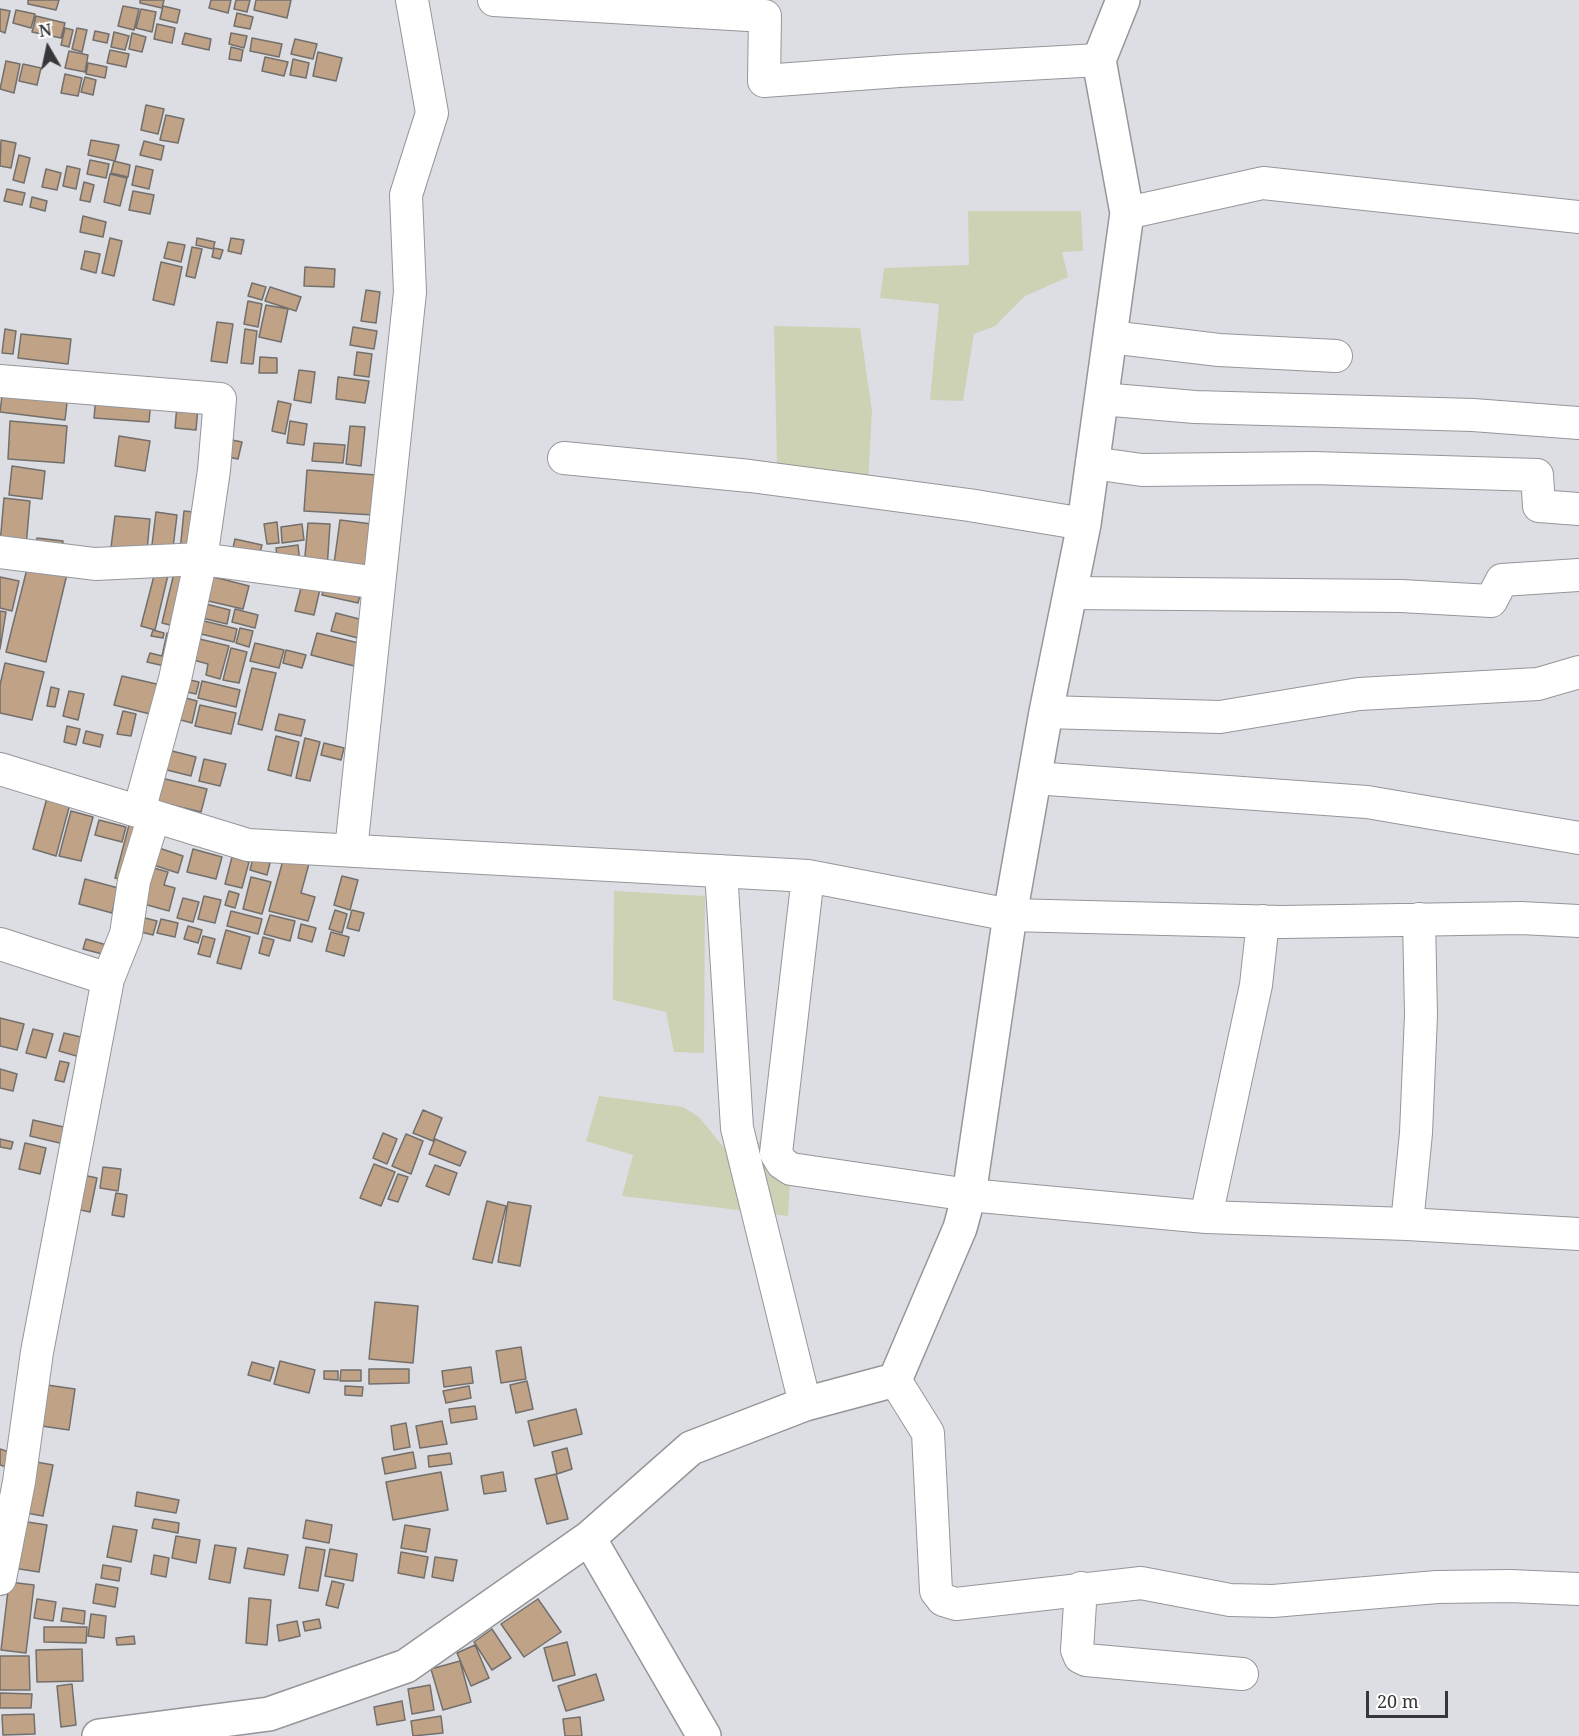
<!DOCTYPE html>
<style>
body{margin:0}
#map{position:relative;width:1579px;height:1736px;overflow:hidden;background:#dddee3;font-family:"Noto Serif",serif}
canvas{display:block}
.north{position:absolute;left:18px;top:18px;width:60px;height:60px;-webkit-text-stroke:4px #fff;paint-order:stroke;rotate:351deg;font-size:16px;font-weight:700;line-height:24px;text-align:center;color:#373739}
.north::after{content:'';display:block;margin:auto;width:21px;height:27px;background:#373739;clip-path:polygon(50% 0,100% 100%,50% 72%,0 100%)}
.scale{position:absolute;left:1366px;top:1691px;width:82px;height:27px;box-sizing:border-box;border:3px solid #373739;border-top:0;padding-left:8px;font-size:18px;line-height:21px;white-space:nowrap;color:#373739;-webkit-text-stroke:4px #fff;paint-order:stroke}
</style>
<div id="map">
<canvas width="1579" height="1736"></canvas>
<div class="north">N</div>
<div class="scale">20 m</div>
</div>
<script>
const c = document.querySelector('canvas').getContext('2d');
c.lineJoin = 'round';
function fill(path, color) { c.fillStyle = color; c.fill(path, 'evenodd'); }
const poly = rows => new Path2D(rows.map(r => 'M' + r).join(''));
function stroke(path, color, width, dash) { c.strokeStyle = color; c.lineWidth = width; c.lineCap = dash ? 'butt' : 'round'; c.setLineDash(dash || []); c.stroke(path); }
fill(poly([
 [968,211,1081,211,1083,251,1062,252,1068,277,1025,296,995,326,974,334,963,401,930,400,939,304,880,298,884,268,969,265],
 [774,326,860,328,872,411,868,483,777,467],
 [614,891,705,896,704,1053,674,1052,666,1012,613,1000],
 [599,1096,683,1107,699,1117,729,1154,760,1142,791,1169,788,1216,622,1196,633,1155,586,1141]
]), '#ccd2b3');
const building = poly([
 [28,0,59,0,56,10,28,4,28,0],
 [140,0,164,0,162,8,140,3,140,0],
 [211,0,231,0,228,13,209,8,211,0],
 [236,0,250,0,247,12,234,9,236,0],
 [256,0,291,0,287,18,254,10,256,0],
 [123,6,139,9,134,30,118,26,123,6],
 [163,6,180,10,177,23,160,19,163,6],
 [0,9,10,11,5,33,0,31,0,9],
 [141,9,156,12,152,32,136,28,141,9],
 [16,10,35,14,31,28,13,23,16,10],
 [237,13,253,17,250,29,234,26,237,13],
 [36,16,65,23,61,38,32,32,36,16],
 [157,24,175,28,172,43,154,39,157,24],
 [65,28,73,30,69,47,61,45,65,28],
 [77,28,87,30,82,52,72,49,77,28],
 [95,31,109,34,107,43,93,40,95,31],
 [114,32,129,36,125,50,111,47,114,32],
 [132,33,146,37,142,52,129,49,132,33],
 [185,33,211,39,209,50,182,44,185,33],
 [231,33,247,36,244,48,229,44,231,33],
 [252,38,282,44,279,57,250,51,252,38],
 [295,39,317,44,313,59,291,54,295,39],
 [231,47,243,50,241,61,229,59,231,47],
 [110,50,129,54,126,67,107,63,110,50],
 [69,51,88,55,85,72,65,68,69,51],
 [318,52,342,58,336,81,313,76,318,52],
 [265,57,288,62,284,76,262,71,265,57],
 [293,59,309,63,306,78,290,75,293,59],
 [6,61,20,64,14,93,0,89,6,61],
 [88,63,107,67,105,78,86,74,88,63],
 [23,64,41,68,37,85,19,81,23,64],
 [65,74,82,78,78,96,61,93,65,74],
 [85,77,96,80,93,95,81,92,85,77],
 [146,105,164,109,158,134,141,130,146,105],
 [166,115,184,119,178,143,160,140,166,115],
 [1,140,16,143,11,168,0,166,1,140],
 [91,140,119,145,115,161,88,155,91,140],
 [144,141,164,146,161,160,140,155,144,141],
 [19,155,30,158,24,183,13,180,19,155],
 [90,160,109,164,106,178,87,174,90,160],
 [114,161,130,165,128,177,111,173,114,161],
 [67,166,80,169,76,189,63,186,67,166],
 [136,166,153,170,149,189,132,185,136,166],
 [46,169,61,173,57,190,42,187,46,169],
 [110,174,127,178,120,206,104,202,110,174],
 [84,182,94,185,90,202,80,200,84,182],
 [7,189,25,193,22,205,4,201,7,189],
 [133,191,154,195,150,214,129,210,133,191],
 [32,197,47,201,45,211,30,207,32,197],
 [83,216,106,222,103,237,80,232,83,216],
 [110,238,122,241,114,276,102,273,110,238],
 [197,238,215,242,213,249,196,245,197,238],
 [231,238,244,240,241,254,228,251,231,238],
 [168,242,185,245,181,262,164,258,168,242],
 [192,247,202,249,195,278,186,276,192,247],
 [214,248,223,250,220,259,212,257,214,248],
 [85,251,100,254,96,273,81,269,85,251],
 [161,262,182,267,174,305,153,300,161,262],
 [305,267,335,269,334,287,304,286,305,267],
 [252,283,266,287,262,300,248,296,252,283],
 [270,287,301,297,296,311,265,301,270,287],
 [366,290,380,292,376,323,361,321,366,290],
 [248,301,262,304,258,327,244,324,248,301],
 [266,305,288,309,281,342,259,337,266,305],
 [217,322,233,324,227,363,211,361,217,322],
 [353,327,377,331,374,349,350,345,353,327],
 [5,329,16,331,13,354,2,353,5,329],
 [245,329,257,331,253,364,241,363,245,329],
 [21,334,71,339,68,364,18,358,21,334],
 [357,352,372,354,369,377,354,375,357,352],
 [260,357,277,358,277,373,259,373,260,357],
 [299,370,315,372,311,403,294,400,299,370],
 [338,377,369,381,365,403,336,399,338,377],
 [3,387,68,394,65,420,0,412,3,387],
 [96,396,151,400,149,422,94,418,96,396],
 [278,401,291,404,285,434,272,431,278,401],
 [177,405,198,407,196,430,175,428,177,405],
 [10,421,67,426,64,463,8,459,10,421],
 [290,421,307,424,304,445,287,443,290,421],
 [350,426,365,427,361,466,346,464,350,426],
 [119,436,150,441,145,471,115,466,119,436],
 [227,439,242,442,238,459,223,456,227,439],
 [314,443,345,445,343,463,312,461,314,443],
 [12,466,45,471,42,499,9,495,12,466],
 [307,470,377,475,374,515,304,511,307,470],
 [4,498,30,501,26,546,0,544,4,498],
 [184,511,203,513,199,553,180,551,184,511],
 [156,512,177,515,172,556,151,553,156,512],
 [115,516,150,519,147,550,111,547,115,516],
 [340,520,372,524,365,575,333,571,340,520],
 [277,522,279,543,267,544,264,524,277,522],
 [308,523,330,524,327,569,304,567,308,523],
 [302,524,304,540,282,543,281,527,302,524],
 [37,538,63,541,62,555,35,553,37,538],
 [235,539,262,545,257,563,231,557,235,539],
 [298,545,300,563,278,565,276,548,298,545],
 [28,565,67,574,46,662,6,652,28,565],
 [175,569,191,573,178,627,162,623,175,569],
 [155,572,168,575,155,630,141,626,155,572],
 [210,576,249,586,243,609,204,600,210,576],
 [0,577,19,581,12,611,0,608,0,577],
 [326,578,362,587,358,603,322,595,326,578],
 [302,584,320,589,314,615,295,611,302,584],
 [206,604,230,610,227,624,202,618,206,604],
 [235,609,258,615,255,628,232,622,235,609],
 [0,611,6,612,0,649,0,611],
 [336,613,363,620,358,638,331,631,336,613],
 [200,620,237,629,234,642,197,633,200,620],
 [240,628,253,631,249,647,236,643,240,628],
 [153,630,164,633,163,638,151,636,153,630],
 [167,633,181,636,173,668,147,662,150,653,162,656,167,633],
 [317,633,363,644,358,667,311,655,317,633],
 [191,637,229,646,220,679,206,675,208,664,186,658,191,637],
 [255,643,284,650,279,668,250,661,255,643],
 [231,648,247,652,239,683,223,680,231,648],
 [286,650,306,655,302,668,283,663,286,650],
 [5,663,44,672,32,720,0,713,0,685,5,663],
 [252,668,276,673,262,730,238,724,252,668],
 [122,676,165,686,158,716,114,705,122,676],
 [181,678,199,682,196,694,178,690,181,678],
 [202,681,240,690,236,707,198,698,202,681],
 [51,687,59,689,55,707,47,706,51,687],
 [69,691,84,694,78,720,63,716,69,691],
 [178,696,197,701,192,723,173,718,178,696],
 [200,705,236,713,231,734,195,726,200,705],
 [123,711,136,714,131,736,117,734,123,711],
 [279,714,305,720,301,736,275,730,279,714],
 [67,726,80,729,76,745,64,742,67,726],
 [86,731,103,735,100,747,83,743,86,731],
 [276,736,299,742,291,776,268,770,276,736],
 [305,738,320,742,310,781,296,778,305,738],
 [324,743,344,748,341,760,321,755,324,743],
 [164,749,196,757,191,776,159,768,164,749],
 [204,759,226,764,220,786,199,781,204,759],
 [157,777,207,789,201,812,151,800,157,777],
 [47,798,70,804,56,856,33,849,47,798],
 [71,811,93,817,81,861,59,856,71,811],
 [99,820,126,827,122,842,95,835,99,820],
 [129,825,142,828,127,881,115,878,129,825],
 [153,846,183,856,178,873,147,863,153,846],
 [193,849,222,857,216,879,187,872,193,849],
 [285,853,310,860,301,893,315,897,308,921,269,911,285,853],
 [232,857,249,862,242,888,225,884,232,857],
 [253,858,270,863,267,875,250,870,253,858],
 [143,865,168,872,164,885,175,888,169,911,133,901,143,865],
 [342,876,358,880,350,910,334,905,342,876],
 [251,877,271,882,262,914,243,909,251,877],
 [85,879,118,888,112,913,79,904,85,879],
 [229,891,239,894,235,908,225,905,229,891],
 [204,896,221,900,215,923,198,919,204,896],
 [183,898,199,902,193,922,177,918,183,898],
 [335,910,347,914,342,933,329,929,335,910],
 [352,910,364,913,359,931,347,928,352,910],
 [231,911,262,919,258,934,227,926,231,911],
 [270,915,295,921,290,941,264,934,270,915],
 [145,918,157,921,153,935,141,932,145,918],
 [161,919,178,923,175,937,157,933,161,919],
 [301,924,316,928,312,942,298,938,301,924],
 [188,926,202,930,198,943,184,939,188,926],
 [226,930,250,937,241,969,217,963,226,930],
 [331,932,349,937,344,956,326,951,331,932],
 [203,936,215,939,210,957,198,954,203,936],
 [263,937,274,940,269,956,259,953,263,937],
 [86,939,117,948,114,957,83,949,86,939],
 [0,1018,24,1024,17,1050,0,1046,0,1018],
 [33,1029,53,1034,46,1058,26,1053,33,1029],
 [64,1033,85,1038,80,1057,59,1051,64,1033],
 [60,1061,69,1063,64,1082,55,1080,60,1061],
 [0,1069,17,1074,13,1091,0,1088,0,1069],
 [423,1110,442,1118,433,1141,413,1133,423,1110],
 [33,1120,68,1128,64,1144,30,1136,33,1120],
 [383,1133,397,1139,387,1164,373,1158,383,1133],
 [406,1134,423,1141,411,1174,392,1166,406,1134],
 [0,1139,13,1142,11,1149,0,1147,0,1139],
 [435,1139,466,1152,460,1166,429,1154,435,1139],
 [25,1143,46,1148,40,1174,19,1169,25,1143],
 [374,1164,395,1172,381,1206,360,1198,374,1164],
 [435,1165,457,1173,449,1195,426,1186,435,1165],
 [103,1167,121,1169,118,1191,100,1188,103,1167],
 [398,1174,408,1177,398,1202,388,1199,398,1174],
 [83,1175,97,1178,90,1212,76,1209,83,1175],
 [116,1193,127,1195,124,1217,112,1215,116,1193],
 [487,1201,506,1206,492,1263,473,1259,487,1201],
 [508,1202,531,1206,520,1266,498,1262,508,1202],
 [375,1302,418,1306,413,1363,369,1359,375,1302],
 [521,1347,526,1379,501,1383,496,1351,521,1347],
 [280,1361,315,1370,309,1393,274,1384,280,1361],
 [252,1362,274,1368,270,1381,248,1375,252,1362],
 [471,1367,473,1383,444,1387,442,1371,471,1367],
 [369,1369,409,1369,409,1383,369,1384,369,1369],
 [341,1370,361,1370,361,1381,340,1381,341,1370],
 [324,1371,338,1371,338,1380,324,1379,324,1371],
 [527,1381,533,1409,516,1413,510,1385,527,1381],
 [40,1384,75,1389,69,1430,35,1425,40,1384],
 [345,1386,363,1387,362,1396,345,1395,345,1386],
 [469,1386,471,1398,446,1403,443,1391,469,1386],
 [475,1406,477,1419,451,1423,449,1409,475,1406],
 [576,1409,582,1434,534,1446,528,1421,576,1409],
 [442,1421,447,1444,420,1448,416,1426,442,1421],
 [406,1423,410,1447,394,1450,391,1426,406,1423],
 [567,1448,572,1469,557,1474,552,1452,567,1448],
 [0,1449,15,1454,10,1468,0,1465,0,1449],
 [413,1452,416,1468,385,1474,382,1458,413,1452],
 [450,1453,452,1464,429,1467,428,1456,450,1453],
 [31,1461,53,1465,43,1516,21,1512,31,1461],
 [441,1472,448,1510,393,1520,386,1482,441,1472],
 [503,1472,506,1491,484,1494,481,1476,503,1472],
 [556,1474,568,1519,547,1524,535,1479,556,1474],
 [137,1492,179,1500,176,1513,135,1506,137,1492],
 [154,1519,179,1523,178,1533,152,1528,154,1519],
 [306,1520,332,1525,329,1543,303,1538,306,1520],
 [21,1521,47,1525,39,1572,13,1568,21,1521],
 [405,1525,430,1529,426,1552,401,1548,405,1525],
 [113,1526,137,1530,131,1562,107,1557,113,1526],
 [176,1536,200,1540,196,1563,172,1558,176,1536],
 [215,1545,236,1548,230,1583,209,1579,215,1545],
 [306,1547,325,1550,318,1591,299,1588,306,1547],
 [248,1548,288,1555,284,1575,244,1568,248,1548],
 [330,1549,357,1554,353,1581,325,1576,330,1549],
 [401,1552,428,1557,424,1578,398,1573,401,1552],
 [154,1555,169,1558,166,1577,151,1574,154,1555],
 [435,1557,457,1560,453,1581,432,1577,435,1557],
 [103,1565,121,1568,119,1581,101,1578,103,1565],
 [332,1581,344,1584,338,1608,326,1605,332,1581],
 [9,1582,34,1585,26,1653,1,1650,9,1582],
 [96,1584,118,1588,115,1607,93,1603,96,1584],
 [249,1598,271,1600,267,1645,246,1643,249,1598],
 [37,1599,56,1602,53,1621,34,1618,37,1599],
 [538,1599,561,1632,524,1657,501,1624,538,1599],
 [63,1608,85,1611,84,1624,61,1621,63,1608],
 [91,1614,106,1616,104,1638,88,1636,91,1614],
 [319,1619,321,1628,305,1631,303,1622,319,1619],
 [297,1621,300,1636,279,1641,277,1625,297,1621],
 [44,1627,87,1627,86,1643,44,1642,44,1627],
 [492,1629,511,1658,492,1670,474,1642,492,1629],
 [134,1636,135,1644,117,1645,116,1638,134,1636],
 [567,1642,575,1675,553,1681,544,1648,567,1642],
 [475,1645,489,1678,471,1686,457,1653,475,1645],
 [82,1649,83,1681,37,1682,36,1650,82,1649],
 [0,1656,29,1656,30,1690,0,1690,0,1656],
 [460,1661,471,1702,443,1710,431,1669,460,1661],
 [596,1674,604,1700,566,1711,558,1686,596,1674],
 [72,1684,76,1725,61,1727,57,1686,72,1684],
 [430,1685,434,1710,412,1714,408,1689,430,1685],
 [0,1693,32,1694,31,1708,0,1708,0,1693],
 [402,1701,405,1720,377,1725,374,1707,402,1701],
 [34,1714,35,1734,3,1735,2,1715,34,1714],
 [441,1716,443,1733,413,1736,411,1721,441,1716],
 [580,1717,582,1736,565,1736,563,1719,580,1717]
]);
fill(building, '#c0a387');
stroke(building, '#726f6c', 1.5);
const minor = poly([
 [494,0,765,16,764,81,899,71,1099,60],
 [1127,213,1263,183,1579,217],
 [1110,337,1219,350,1336,356],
 [0,381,220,399,214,470,201,559,379,583],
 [1101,399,1195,407,1473,415,1579,423],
 [564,458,750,476,849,489,969,505,1084,524],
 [1092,463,1142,470,1314,468,1537,475,1539,506,1579,509],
 [0,552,95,564,201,559,175,679,139,811],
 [1071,593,1401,596,1491,601,1502,580,1579,575],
 [1046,712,1220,717,1359,694,1538,684,1579,672],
 [0,769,248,845,808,876,776,1153,782,1163,791,1169,969,1195,1206,1217,1407,1224,1579,1234],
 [1034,778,1367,802,1579,838],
 [351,850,410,292,406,195,432,113,412,0],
 [721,871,737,1128,805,1404],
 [808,876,1010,915,1282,922,1521,918,1579,921],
 [0,944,108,979,126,934,134,881,154,816],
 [1206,1217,1256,985,1263,921],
 [1407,1224,1416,1133,1421,1015,1419,919],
 [895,1380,928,1433,936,1591,943,1600,956,1604,1141,1583,1230,1600,1273,1601,1437,1587,1510,1586,1579,1589],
 [0,1579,19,1482,37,1352,108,979],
 [1081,1588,1077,1650,1080,1657,1086,1660,1242,1674]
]);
const tertiary = poly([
 [99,1736,269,1714,406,1666,589,1538],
 [704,1736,589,1538,691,1448,805,1404,895,1380,960,1228,969,1195,1010,915,1046,712,1084,524,1127,213,1099,60,1123,0]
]);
stroke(minor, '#95969a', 34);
stroke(tertiary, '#95969a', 36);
stroke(minor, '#fff', 32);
stroke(tertiary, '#fff', 33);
</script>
